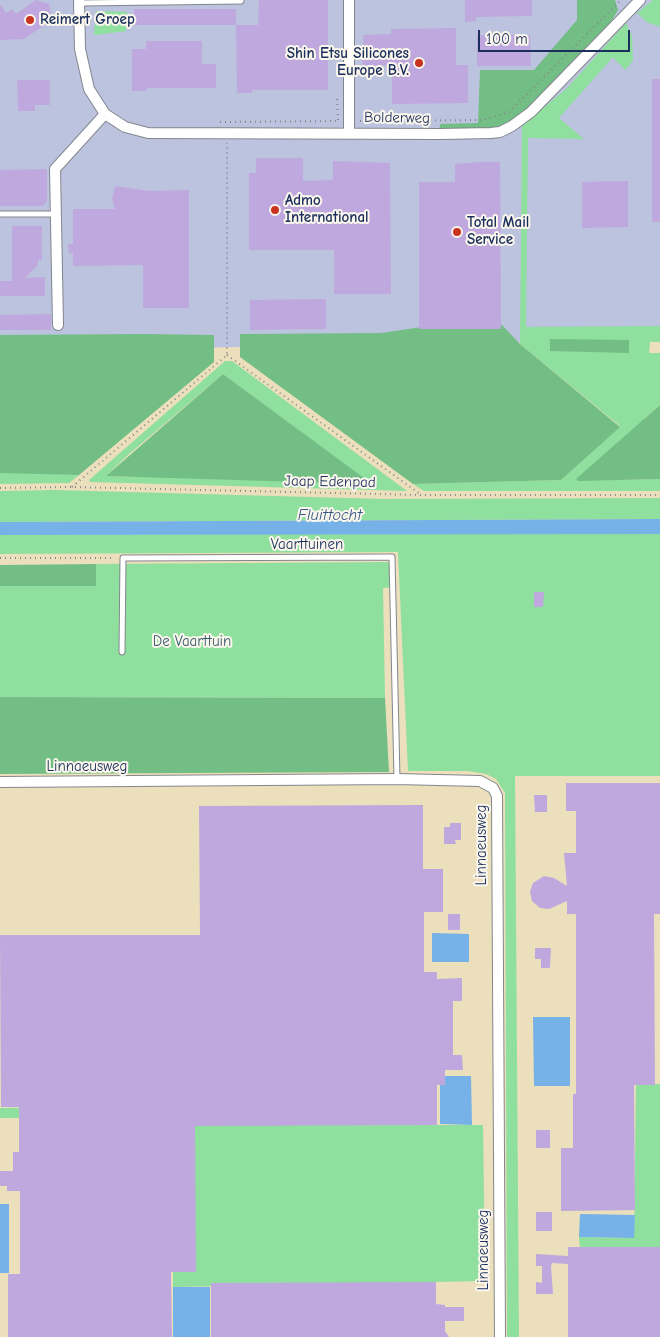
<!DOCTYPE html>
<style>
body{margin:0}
#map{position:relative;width:660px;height:1337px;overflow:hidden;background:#ebdfbc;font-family:"Comic Neue",sans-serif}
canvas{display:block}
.scale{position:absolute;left:478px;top:30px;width:152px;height:22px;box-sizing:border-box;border:2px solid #1b2f5e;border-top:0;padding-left:6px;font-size:15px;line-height:18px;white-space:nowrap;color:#1b2f5e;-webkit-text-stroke:4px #fbf7ec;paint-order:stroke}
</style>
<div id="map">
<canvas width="660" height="1337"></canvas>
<div class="scale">100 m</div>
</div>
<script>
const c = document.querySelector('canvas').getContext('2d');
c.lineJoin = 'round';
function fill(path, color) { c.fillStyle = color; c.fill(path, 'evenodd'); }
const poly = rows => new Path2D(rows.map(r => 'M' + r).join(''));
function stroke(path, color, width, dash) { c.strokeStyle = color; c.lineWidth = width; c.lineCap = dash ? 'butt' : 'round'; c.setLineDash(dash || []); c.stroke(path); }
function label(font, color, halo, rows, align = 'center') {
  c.font = font + ' "Comic Neue",sans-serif'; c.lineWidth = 4; c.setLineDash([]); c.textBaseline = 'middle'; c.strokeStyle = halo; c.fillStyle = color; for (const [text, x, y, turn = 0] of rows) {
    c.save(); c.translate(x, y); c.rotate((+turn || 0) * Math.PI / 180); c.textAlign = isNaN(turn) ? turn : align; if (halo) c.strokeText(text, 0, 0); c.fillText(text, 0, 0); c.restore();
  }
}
fill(poly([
 [0,0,660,0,660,340,0,351]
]), '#bcc3de');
fill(poly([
 [653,0,660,0,660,27,647,22,637,13],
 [96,11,127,12,126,31,94,35],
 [626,23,632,36,633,61,625,70,613,57,559,118,584,139,528,138,526,327,660,326,660,342,650,342,649,353,660,353,660,405,645,418,608,480,660,479,660,491,424,491,413,484,561,480,620,426,520,344,522,126,567,88],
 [225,361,232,361,407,491,90,482,89,480],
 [223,374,300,431,150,477,106,476,128,455],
 [0,473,30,473,79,475,69,483,0,484],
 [55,490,384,499,660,498,660,519,0,522,0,491],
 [288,534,660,534,660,776,515,776,519,1337,507,1337,505,793,496,779,486,774,468,771,408,771,398,552,0,554,0,535],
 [394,562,394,587,383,588,385,698,0,697,0,586,96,586,96,564],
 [636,1084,660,1084,660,1249,580,1250,579,1237,634,1238],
 [205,1106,205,1125,483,1125,485,1281,173,1287,173,1272,195,1272,195,1117,0,1118,0,1108]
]), '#8fdf9e');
fill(poly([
 [577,0,615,0,618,10,611,22,530,107,505,125,485,130,439,132,440,124,478,123,480,70,534,70,577,20],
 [502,325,520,344,620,427,561,480,413,484,240,357,240,334,381,333,422,327],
 [143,334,214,335,214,362,79,475,0,473,0,335],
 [550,339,629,340,629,353,550,351],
 [223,374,368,481,366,484,106,476],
 [660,405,660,479,578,481,576,479],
 [96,564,96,586,0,586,0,565],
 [0,697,385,698,389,772,0,774]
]), '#73be85');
fill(poly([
 [660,519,660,534,0,535,0,522],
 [432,933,469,934,469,962,432,962],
 [533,1017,570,1017,570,1086,534,1086],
 [440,1076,471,1076,472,1125,440,1124],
 [0,1204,9,1204,9,1273,0,1273],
 [580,1214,635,1215,634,1238,579,1237],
 [173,1287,210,1287,210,1337,173,1337]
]), '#76b1e7');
fill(poly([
 [36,0,49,4,52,20,24,39,0,40,0,4,6,13,12,9,16,14],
 [259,0,328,0,328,90,252,90,252,93,237,93,236,25,258,25],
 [465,0,532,0,532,16,476,17,476,21,465,22],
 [134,9,236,9,236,25,134,25],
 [456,28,456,65,468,65,468,103,392,104,392,65,363,66,361,56,364,56,363,35,391,34,391,29],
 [477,35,530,35,531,66,477,66],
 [146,41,202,41,202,64,216,64,216,88,147,88,147,91,132,91,132,49,146,49],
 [652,79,660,79,660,222,652,222],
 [17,80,50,80,50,105,35,105,35,111,18,111],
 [256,158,303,158,303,181,333,180,333,161,390,163,391,294,334,294,334,250,249,250,249,173,256,173],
 [481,162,500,162,501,329,419,329,419,182,455,182,455,164],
 [47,169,47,201,43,206,0,206,0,170],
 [628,181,628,227,582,228,582,182],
 [115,186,149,191,189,190,189,308,143,308,143,265,73,266,73,253,69,253,68,244,73,244,73,209,115,209,112,199],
 [12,226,42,226,42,260,38,260,38,265,25,278,45,277,45,296,0,296,0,281,12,281],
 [326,299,326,329,250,330,250,300],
 [51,314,51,330,0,330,0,315],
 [534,592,544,592,543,607,534,607],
 [566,783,660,783,660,914,654,914,655,1085,634,1085,635,1210,561,1211,561,1148,573,1148,573,1094,576,1094,576,914,567,914,567,901,549,909,540,908,532,901,530,892,533,883,544,876,554,878,567,886,564,853,576,853,576,811,566,811],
 [534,795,547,795,547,812,535,812],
 [423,805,423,869,443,869,443,912,424,912,424,972,437,972,437,979,462,978,462,1001,453,1001,453,1055,462,1055,463,1070,445,1070,445,1085,437,1085,437,1125,195,1126,196,1272,171,1272,172,1337,8,1337,8,1274,20,1274,20,1191,7,1191,7,1186,0,1186,0,1171,13,1171,13,1152,19,1152,19,1107,1,1107,0,935,200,935,199,806],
 [450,823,461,823,461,840,455,840,456,844,444,844,444,827,450,827],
 [448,914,460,914,460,930,448,930],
 [535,948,551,948,550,968,541,968,541,959,535,959],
 [536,1130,550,1130,550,1148,536,1148],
 [536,1212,552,1212,552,1231,536,1231],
 [568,1247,660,1247,660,1337,568,1337,568,1264,552,1263,551,1266,553,1294,536,1294,536,1282,542,1283,542,1266,536,1266,536,1254,568,1256],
 [436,1282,436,1304,445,1305,445,1307,464,1307,464,1321,445,1321,445,1331,449,1337,211,1337,211,1283]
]), '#bfa8de');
const lane = poly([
 [79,3,241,1],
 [0,214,56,214],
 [122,652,123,558,392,557,397,779]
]);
const street = poly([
 [79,0,80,49,89,89,105,114,125,127,148,133,440,134,491,133,500,132,512,126,531,112,640,0],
 [349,132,349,0],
 [58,325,55,169,105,114],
 [0,782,397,779,480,781,493,788,497,796,500,1337]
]);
stroke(lane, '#83878d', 7);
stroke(street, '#83878d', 12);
stroke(poly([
 [337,99,338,121],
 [360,121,482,120,509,112,621,0],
 [220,122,340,121],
 [227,355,420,494],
 [72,487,227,355,227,143],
 [0,488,72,487,421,495,660,495],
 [0,558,115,558]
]), '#83878d', 2, [1, 4]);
stroke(lane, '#fff', 5);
stroke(street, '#fff', 10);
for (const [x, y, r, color] of [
 [30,20,5,"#c8321e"],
 [419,63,5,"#c8321e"],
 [275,210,5,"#c8321e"],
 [457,232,5,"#c8321e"]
]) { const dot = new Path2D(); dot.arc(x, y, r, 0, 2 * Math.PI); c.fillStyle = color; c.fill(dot); stroke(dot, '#fbf7ec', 2); }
label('bold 15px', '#1b2f5e', '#fbf7ec', [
 ["Reimert Groep",40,20],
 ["Shin Etsu Silicones",409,54,"right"],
 ["Europe B.V.",409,71,"right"],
 ["Admo",285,201],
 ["International",285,218],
 ["Total Mail",467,223],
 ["Service",467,240]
], 'left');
label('15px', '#1b2f5e', '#fbf7ec', [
 ["Bolderweg",397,118,1],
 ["Jaap Edenpad",330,482,1],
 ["Vaarttuinen",307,545],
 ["Linnaeusweg",87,767],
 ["Linnaeusweg",482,845,-90],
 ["Linnaeusweg",484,1250,-90]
]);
label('15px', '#385b6e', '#fbf7ec', [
 ["De Vaarttuin",192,642]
]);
label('italic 16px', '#365687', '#fbf7ec', [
 ["Fluittocht",330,515]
]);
</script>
